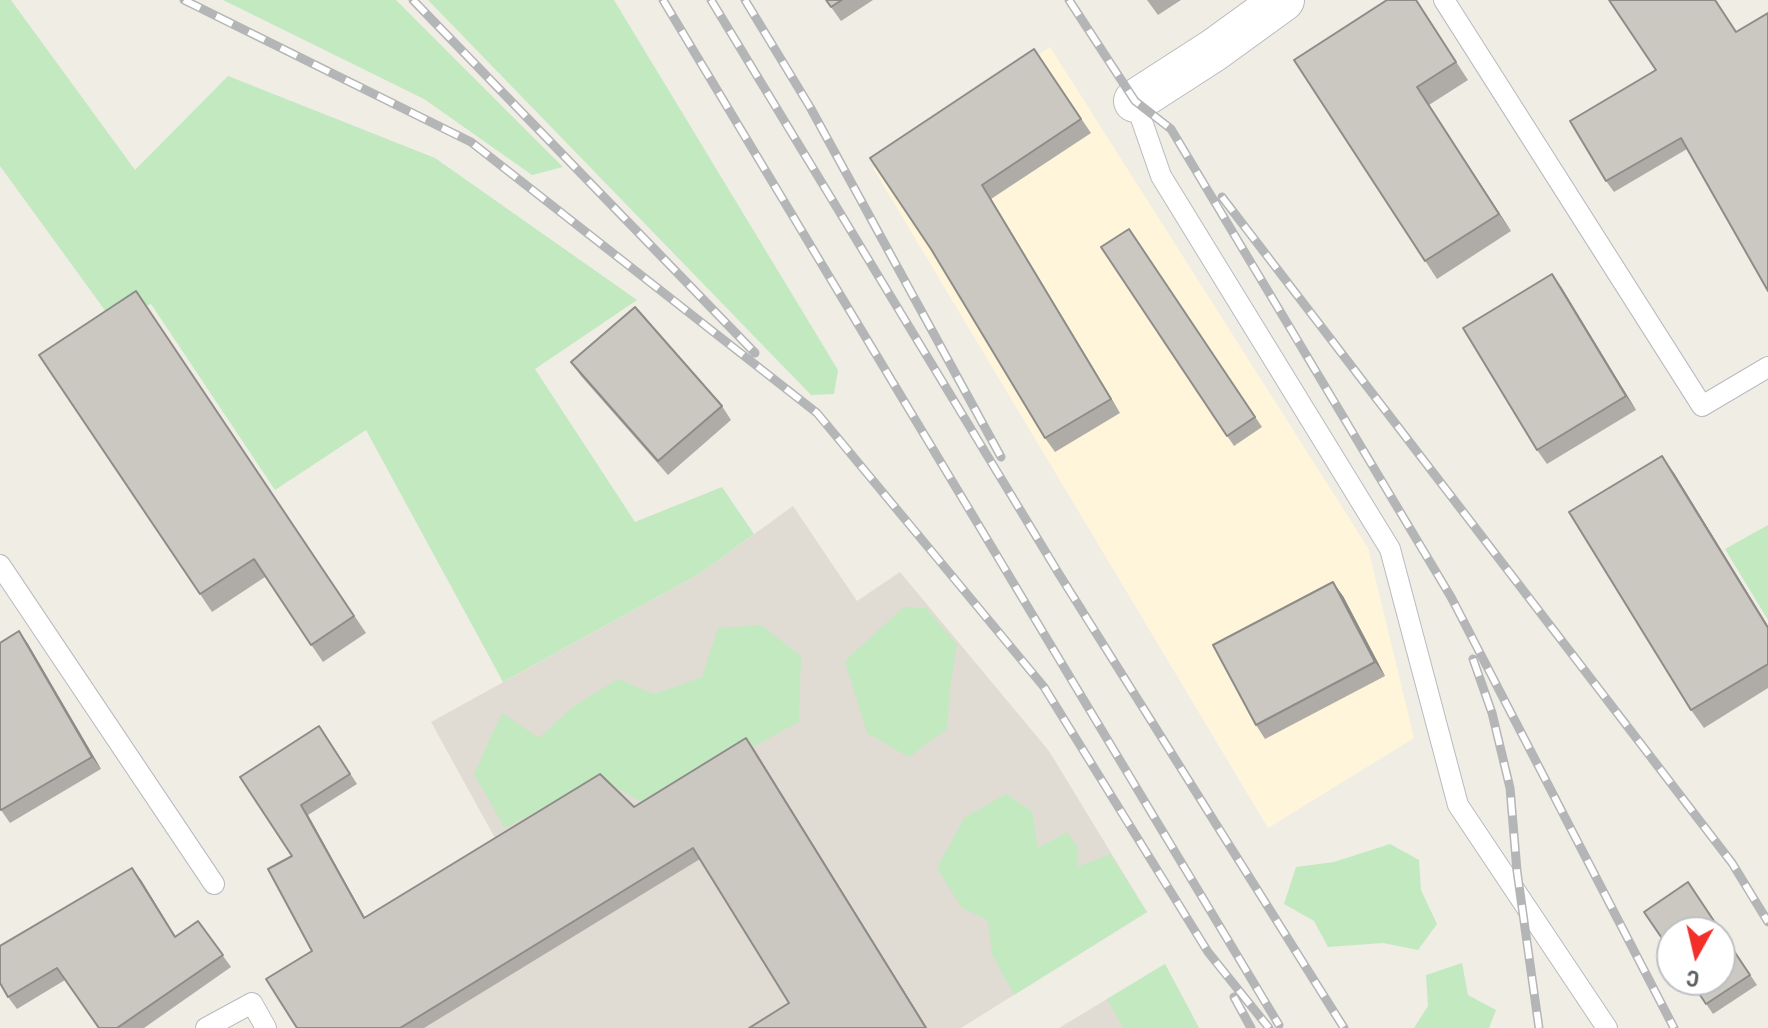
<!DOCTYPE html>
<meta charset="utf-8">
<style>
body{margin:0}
#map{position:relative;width:1768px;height:1028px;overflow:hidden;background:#f0ede5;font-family:"Roboto Condensed",sans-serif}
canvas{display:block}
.north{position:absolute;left:1656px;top:916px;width:80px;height:80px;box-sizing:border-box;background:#fff;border:2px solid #bec0c2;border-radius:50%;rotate:188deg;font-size:22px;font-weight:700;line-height:32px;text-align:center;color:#5d6166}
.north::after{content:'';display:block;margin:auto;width:28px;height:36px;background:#f22f29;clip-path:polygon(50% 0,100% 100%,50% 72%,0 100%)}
</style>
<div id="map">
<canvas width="1768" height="1028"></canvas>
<div class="north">С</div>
</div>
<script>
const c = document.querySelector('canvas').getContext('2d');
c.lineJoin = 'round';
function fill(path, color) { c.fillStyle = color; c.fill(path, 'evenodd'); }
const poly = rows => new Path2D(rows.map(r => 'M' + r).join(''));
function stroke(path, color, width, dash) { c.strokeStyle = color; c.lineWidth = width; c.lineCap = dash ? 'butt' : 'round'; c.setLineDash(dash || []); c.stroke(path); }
fill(poly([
 [1050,47,1368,548,1414,738,1268,828,873,168]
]), '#fff5db');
fill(poly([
 [793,506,857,601,900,572,1049,751,1147,912,961,1028,298,1028,501,849,431,722,699,574],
 [1165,964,1199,1028,1059,1028]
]), '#e0dcd3');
fill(poly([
 [0,0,11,0,135,170,228,76,435,158,637,300,535,369,635,522,722,487,754,534,699,574,503,682,366,430,275,490,151,304,112,320,0,166],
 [223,0,396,0,563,167,532,175,424,99],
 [428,0,614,0,838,370,834,394,811,395],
 [1768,525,1768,620,1725,549],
 [904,607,926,608,957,645,950,687,947,729,909,757,867,733,845,661],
 [761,625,801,656,799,722,646,804,600,779,505,828,474,774,502,713,539,738,574,706,618,679,654,694,702,677,718,628],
 [1006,794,1032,811,1038,848,1067,832,1077,846,1078,867,1110,854,1147,912,1014,995,992,954,988,920,962,908,937,868,964,818],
 [1390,844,1419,860,1421,890,1437,924,1418,950,1383,943,1328,947,1314,921,1284,904,1296,867,1334,862],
 [1462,963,1468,995,1496,1010,1489,1028,1414,1028,1428,1006,1426,975],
 [1165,964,1199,1028,1123,1028,1107,999]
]), '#c2e9c0');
const service = poly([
 [1444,0,1702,406,1768,367],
 [1135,101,1161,176,1390,549,1458,805,1607,1028],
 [0,565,214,884],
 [206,1028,252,1003,266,1028]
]);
const minor = poly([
 [1135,101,1214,50,1283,0]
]);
stroke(service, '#b7bbbf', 22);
stroke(minor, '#b7bbbf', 44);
stroke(service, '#fff', 20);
stroke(minor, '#fff', 42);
const rail = poly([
 [184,0,471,142,817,413,1044,687,1208,952,1269,1028],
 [413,0,755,353],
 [663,0,1279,1025],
 [711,0,1059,574,1344,1028],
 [745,0,810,107,1001,457],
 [1069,0,1135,101,1171,129,1451,597,1674,1028],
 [1222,197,1732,863,1768,922],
 [1473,659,1492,713,1510,788,1517,871,1539,1028],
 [1234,997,1251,1028]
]);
stroke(rail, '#b4b5b6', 9);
stroke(rail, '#fff', 6, [18]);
fill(poly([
 [826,0,873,0,841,21],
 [1147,0,1181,0,1158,15],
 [1416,0,1468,80,1429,105,1511,231,1437,279,1294,60],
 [1715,0,1687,149,1614,192,1606,181,1656,70],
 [1034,49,1091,133,991,199,1120,413,1055,452,1045,438,931,249],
 [1129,229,1262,427,1234,446,1101,247],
 [1552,274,1636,410,1547,464,1537,450],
 [148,309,366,633,323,662,265,577,212,612,200,594],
 [571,362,722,406,731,420,668,475,581,376],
 [1674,473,1768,626,1768,688,1704,728,1691,710],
 [1343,596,1385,676,1265,739,1256,725],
 [19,631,28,644,101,769,10,823,1,810],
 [326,736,357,784,308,815,365,918,634,807,746,738,927,1028,749,1028,789,1003,700,859,424,1028,297,1028,312,951,292,856,240,777],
 [141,880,176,937,198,921,231,967,144,1028,99,1028,65,980,17,1009,8,997],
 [1688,882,1757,985,1713,1014,1690,980]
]), '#afaca7');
fill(poly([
 [1417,87,1429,105,1511,231,1499,214],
 [982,185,991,199,1120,413,1111,399],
 [1552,274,1562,288,1636,410,1626,396],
 [1662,456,1674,473,1768,626,1768,628],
 [1333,582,1343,596,1385,676,1375,662],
 [19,631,28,644,101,769,92,757],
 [746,738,754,749,927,1028,926,1028],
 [301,805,308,815,371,929,364,918],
 [132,868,141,880,183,949,175,937]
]), '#8e8c88');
const building = poly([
 [826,0,842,0,831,7,826,0],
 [1387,0,1416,0,1456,62,1417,87,1499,214,1425,261,1294,60,1387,0],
 [1609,0,1715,0,1736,32,1768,13,1768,291,1681,138,1606,181,1570,121,1656,70,1609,0],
 [1034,49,1081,119,982,185,1111,399,1045,438,931,249,870,158,1034,49],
 [1129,229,1255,417,1227,436,1101,247,1129,229],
 [1552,274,1626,396,1537,450,1463,328,1552,274],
 [136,291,354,616,311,645,254,559,200,594,39,355,136,291],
 [635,307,722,406,658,461,571,362,635,307],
 [1662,456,1768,628,1768,664,1691,710,1569,512,1662,456],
 [1333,582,1375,662,1256,725,1213,645,1333,582],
 [19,631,92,757,1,810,0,808,0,643,19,631],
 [319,726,350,774,301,805,364,918,600,774,634,807,746,738,926,1028,749,1028,789,1003,693,848,400,1028,297,1028,266,979,312,951,268,869,292,856,240,777,319,726],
 [132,868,175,937,198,921,223,955,117,1028,99,1028,57,968,8,997,0,983,0,946,132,868],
 [1688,882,1750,975,1706,1004,1690,980,1720,980,1720,932,1672,932,1672,953,1644,912,1688,882]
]);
fill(building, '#cbc8c2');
stroke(building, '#8e8c88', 2);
</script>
